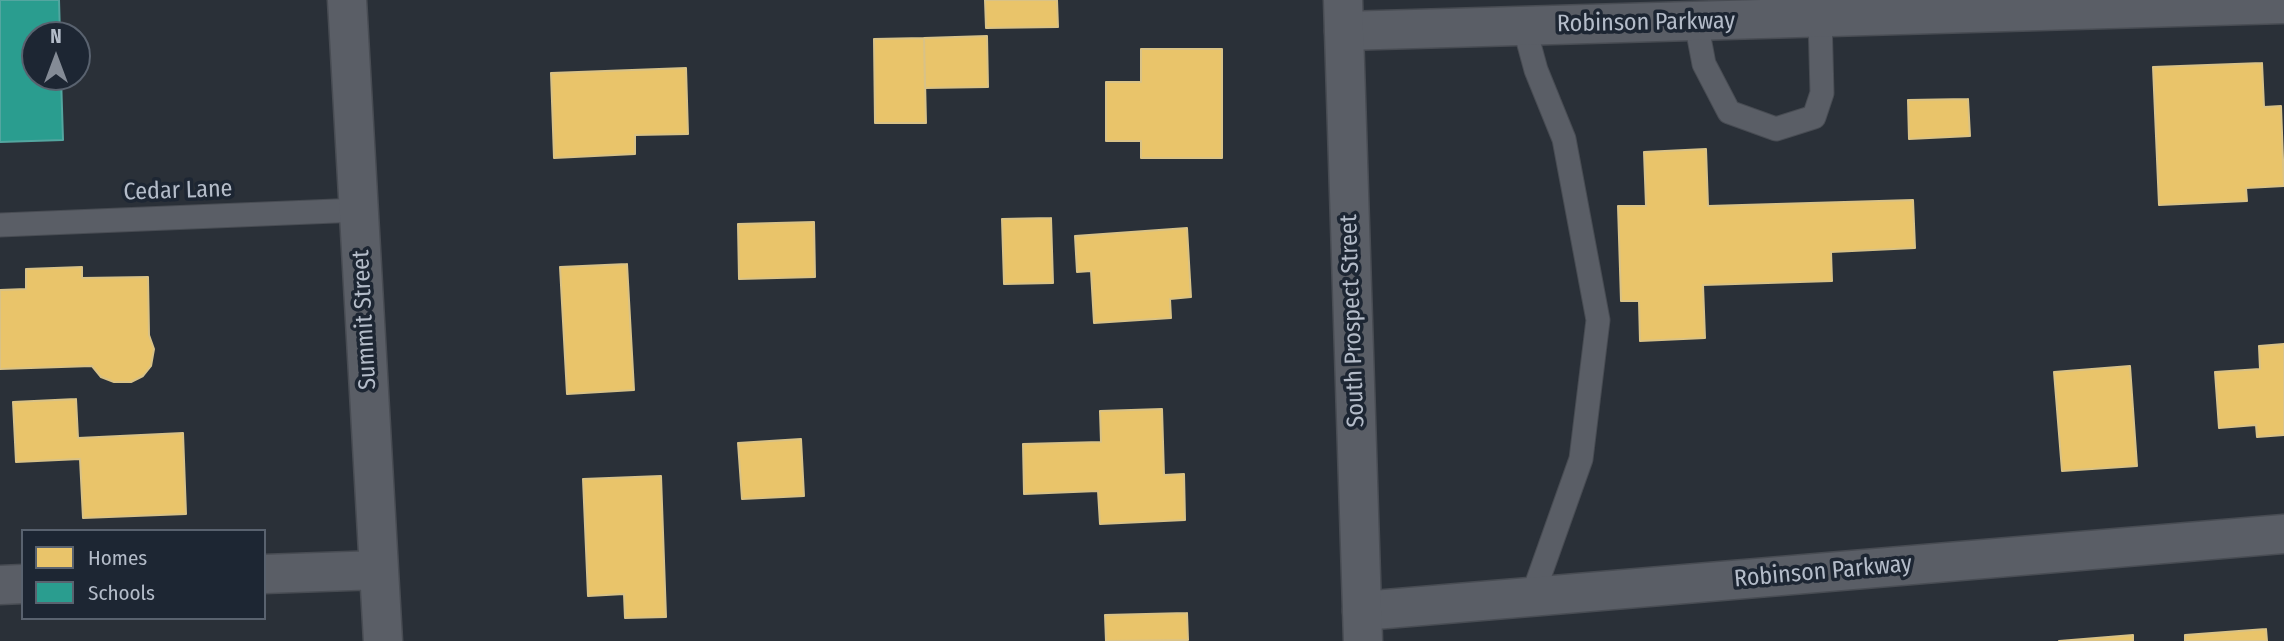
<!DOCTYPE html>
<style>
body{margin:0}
#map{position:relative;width:2284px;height:641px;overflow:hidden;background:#2a3038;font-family:"Fira Sans Condensed",sans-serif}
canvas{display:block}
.legend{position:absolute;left:21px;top:529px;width:245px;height:91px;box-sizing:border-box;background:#1d2633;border:2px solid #59626f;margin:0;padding:9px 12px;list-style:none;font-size:21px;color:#b4bcc9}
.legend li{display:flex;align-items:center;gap:14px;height:35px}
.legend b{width:35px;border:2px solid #59626f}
.north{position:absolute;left:21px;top:21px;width:70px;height:70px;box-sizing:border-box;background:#1d2633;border:2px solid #59626f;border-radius:50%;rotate:0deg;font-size:19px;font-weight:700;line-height:28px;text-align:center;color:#b4bcc9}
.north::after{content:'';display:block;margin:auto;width:24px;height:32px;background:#848b96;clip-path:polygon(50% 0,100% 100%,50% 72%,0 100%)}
</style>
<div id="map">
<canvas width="2284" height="641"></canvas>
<ul class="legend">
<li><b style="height:19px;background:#e9c46a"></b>Homes</li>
<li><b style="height:19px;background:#2a9d8f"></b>Schools</li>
</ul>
<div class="north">N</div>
</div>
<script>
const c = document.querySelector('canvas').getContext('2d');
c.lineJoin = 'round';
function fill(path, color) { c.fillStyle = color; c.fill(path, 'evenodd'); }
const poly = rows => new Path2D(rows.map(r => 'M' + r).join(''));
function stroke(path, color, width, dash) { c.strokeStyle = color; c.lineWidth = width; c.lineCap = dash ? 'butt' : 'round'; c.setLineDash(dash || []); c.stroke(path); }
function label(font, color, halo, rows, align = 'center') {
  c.font = font + ' "Fira Sans Condensed",sans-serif'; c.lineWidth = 7; c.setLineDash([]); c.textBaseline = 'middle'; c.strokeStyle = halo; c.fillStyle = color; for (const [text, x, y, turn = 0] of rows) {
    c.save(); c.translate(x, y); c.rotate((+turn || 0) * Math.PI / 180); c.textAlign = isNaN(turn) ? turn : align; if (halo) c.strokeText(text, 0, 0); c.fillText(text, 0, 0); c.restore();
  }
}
const homes = poly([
 [985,0,1057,0,1058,27,986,28,985,0],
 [987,36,988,87,925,88,924,38,987,36],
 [924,38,926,123,875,123,874,39,924,38],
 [1141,49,1222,49,1222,158,1141,158,1141,141,1106,141,1106,82,1141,82,1141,49],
 [2262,63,2264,107,2281,106,2284,186,2246,188,2247,201,2159,205,2153,67,2262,63],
 [686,68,688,134,635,135,635,154,554,158,551,73,686,68],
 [1968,99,1970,136,1909,139,1908,100,1968,99],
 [1706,149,1708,206,1913,200,1915,248,1831,252,1832,281,1703,285,1705,338,1640,341,1639,301,1621,301,1618,206,1646,206,1644,152,1706,149],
 [1051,218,1053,283,1004,284,1002,219,1051,218],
 [814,222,815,277,739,279,738,224,814,222],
 [1187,228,1191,297,1170,299,1171,318,1094,323,1091,271,1077,272,1075,236,1187,228],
 [627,264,634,390,567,394,560,267,627,264],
 [82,267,82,278,148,277,149,335,154,349,151,366,143,376,131,382,114,382,101,377,92,366,0,369,0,290,26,289,26,269,82,267],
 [2284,344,2284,435,2257,437,2256,425,2219,428,2215,372,2260,369,2259,346,2284,344],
 [2130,366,2137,466,2062,471,2054,372,2130,366],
 [76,399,78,438,183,433,186,514,83,518,80,459,16,462,13,402,76,399],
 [1162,409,1164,475,1184,474,1185,520,1100,524,1098,491,1024,494,1023,444,1101,442,1100,411,1162,409],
 [801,439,804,496,742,499,738,443,801,439],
 [661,476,666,617,625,618,624,594,588,596,583,479,661,476],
 [1187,613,1188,640,1106,641,1105,615,1187,613],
 [2266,629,2267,641,2185,641,2185,635,2266,629],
 [2133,635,2133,641,2059,641,2133,635]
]);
fill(homes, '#e9c46a');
stroke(homes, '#d9c286', 2);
const schools = poly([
 [0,0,59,0,60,35,35,35,35,77,61,77,63,140,0,142,0,0]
]);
fill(schools, '#2a9d8f');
stroke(schools, '#53a6a0', 2);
const service = poly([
 [1696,22,1704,64,1729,112,1776,129,1814,117,1822,93,1820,18],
 [1524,26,1536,70,1564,139,1598,320,1581,459,1532,597],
 [0,225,359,210]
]);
const minor = poly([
 [347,0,383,641],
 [1344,31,2284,4],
 [264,574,379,570],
 [0,585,23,584],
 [1362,611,2284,534]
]);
const tertiary = poly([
 [1343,0,1363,641]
]);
stroke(service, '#484c53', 25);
stroke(minor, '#484c53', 41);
stroke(tertiary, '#484c53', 41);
stroke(service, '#5a5e66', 23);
stroke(minor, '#5a5e66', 38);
stroke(tertiary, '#5a5e66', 38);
label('24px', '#b4bcc9', '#1d2633', [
 ["Robinson Parkway",1646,23,-1],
 ["Cedar Lane",178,191,-2],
 ["Summit Street",365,320,-93],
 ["South Prospect Street",1353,321,-92],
 ["Robinson Parkway",1823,572,-5]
]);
</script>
